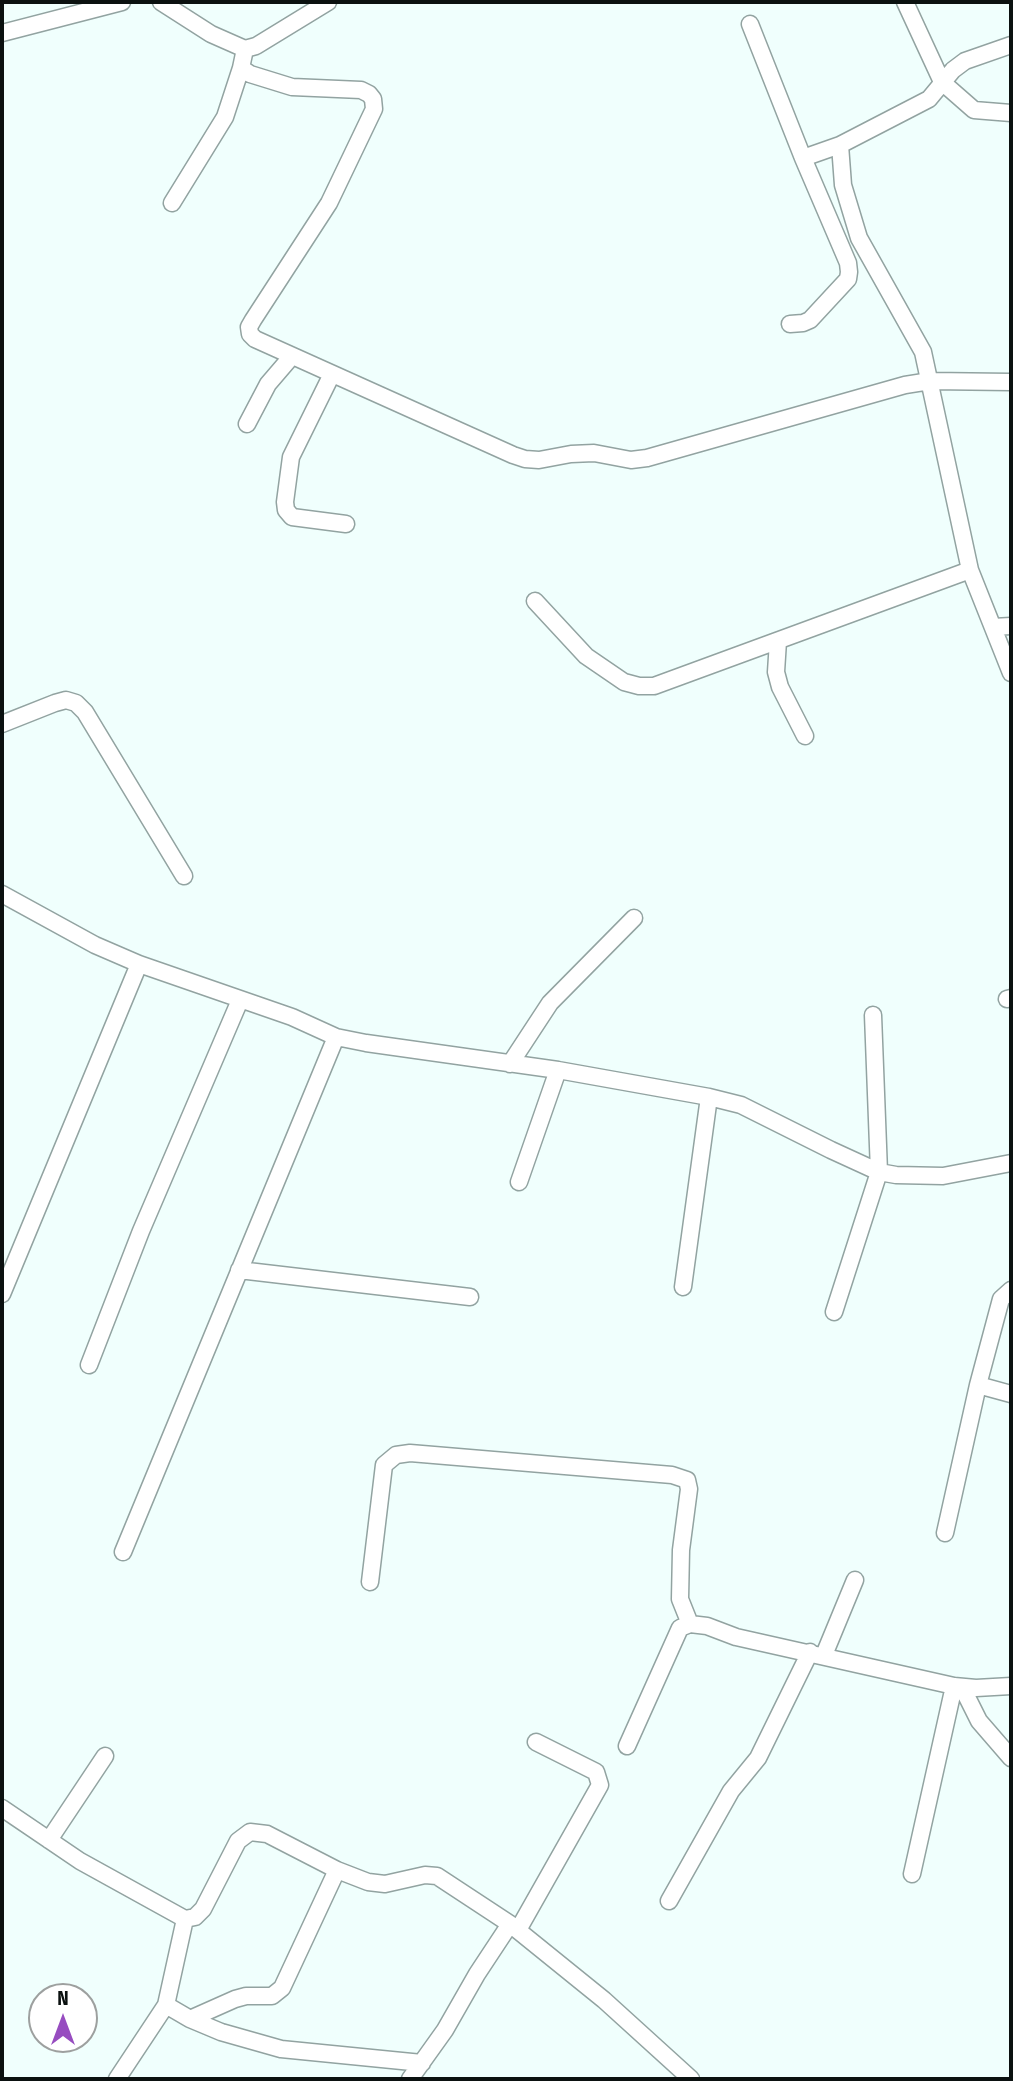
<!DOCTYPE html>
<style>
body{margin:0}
#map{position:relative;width:1013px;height:2081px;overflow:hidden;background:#f0fffd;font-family:"Fira Sans Condensed",sans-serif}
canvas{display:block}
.frame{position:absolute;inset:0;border:4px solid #0b1110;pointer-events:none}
.north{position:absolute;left:28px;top:1983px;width:70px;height:70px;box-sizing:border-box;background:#fff;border:2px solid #9da09f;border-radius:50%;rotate:0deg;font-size:19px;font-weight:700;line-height:28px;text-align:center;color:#0b1110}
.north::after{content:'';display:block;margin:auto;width:24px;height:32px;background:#974dc0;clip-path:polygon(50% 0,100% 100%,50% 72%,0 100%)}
</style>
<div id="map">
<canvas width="1013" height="2081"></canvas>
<div class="frame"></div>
<div class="north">N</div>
</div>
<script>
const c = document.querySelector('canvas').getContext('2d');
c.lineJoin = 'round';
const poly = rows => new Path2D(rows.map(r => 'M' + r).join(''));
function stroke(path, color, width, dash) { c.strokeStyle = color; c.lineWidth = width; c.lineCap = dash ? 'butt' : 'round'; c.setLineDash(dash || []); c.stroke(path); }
const minor = poly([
 [161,2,211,34,245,49,256,46,328,2],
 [905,2,942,82,974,110,1011,113],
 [750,24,803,158,840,145,929,99,953,70,965,61,1011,45],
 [2,33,122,2],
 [245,49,241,68,250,74,292,87,361,90,369,94,373,99,374,109,329,203,253,320,249,327,250,334,255,339,513,455,525,459,539,460,571,454,594,453,631,460,647,458,905,385,930,381,1011,382],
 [840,145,843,185,859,238,923,352,970,570,1011,673],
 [172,203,225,117,241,68],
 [790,324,803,323,810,320,848,279,849,272,848,263,803,158],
 [332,374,291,457,285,502,286,510,292,517,346,524],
 [247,424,268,384,292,356],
 [535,601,586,656,624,682,639,686,654,686,970,570],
 [993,627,1011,626],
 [778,641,776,672,780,687,805,736],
 [2,724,55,703,66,700,76,703,85,712,184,876],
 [2,894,95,945,139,964,292,1017,336,1037,366,1043,558,1070,709,1097,741,1105,831,1150,879,1172,896,1175,943,1176,1011,1163],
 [1007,999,1011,998],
 [510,1064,550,1003,634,918],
 [519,1182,558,1070],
 [239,1270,470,1297],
 [683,1287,709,1097],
 [2,1294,139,964],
 [834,1312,879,1172,873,1015],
 [89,1365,141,1231,240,1000],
 [978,1385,1011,1394],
 [945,1533,978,1385,1001,1299,1011,1290],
 [123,1552,336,1037],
 [370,1582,384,1465,396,1455,410,1453,672,1475,687,1480,689,1489,681,1550,680,1599,690,1624],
 [824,1655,855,1580],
 [962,1687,979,1721,1011,1758],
 [627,1746,680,1628,690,1624,707,1626,736,1637,954,1686,976,1688,1011,1686],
 [2,1808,80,1861,185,1919,166,2005,117,2079],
 [49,1840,105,1756],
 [912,1874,954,1686],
 [669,1901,731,1791,758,1758,810,1652],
 [185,1919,195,1917,203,1909,238,1841,250,1832,267,1834,337,1870,368,1882,385,1884,425,1875,437,1876,510,1924,604,2000,691,2079],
 [518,1930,600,1785,596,1772,536,1742],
 [166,2005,190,2019,221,2032,281,2049,422,2063],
 [190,2019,235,1999,246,1996,272,1996,282,1988,337,1870],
 [410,2079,445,2030,477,1974,510,1924]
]);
stroke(minor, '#92a3a1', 19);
stroke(minor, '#fff', 16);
</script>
